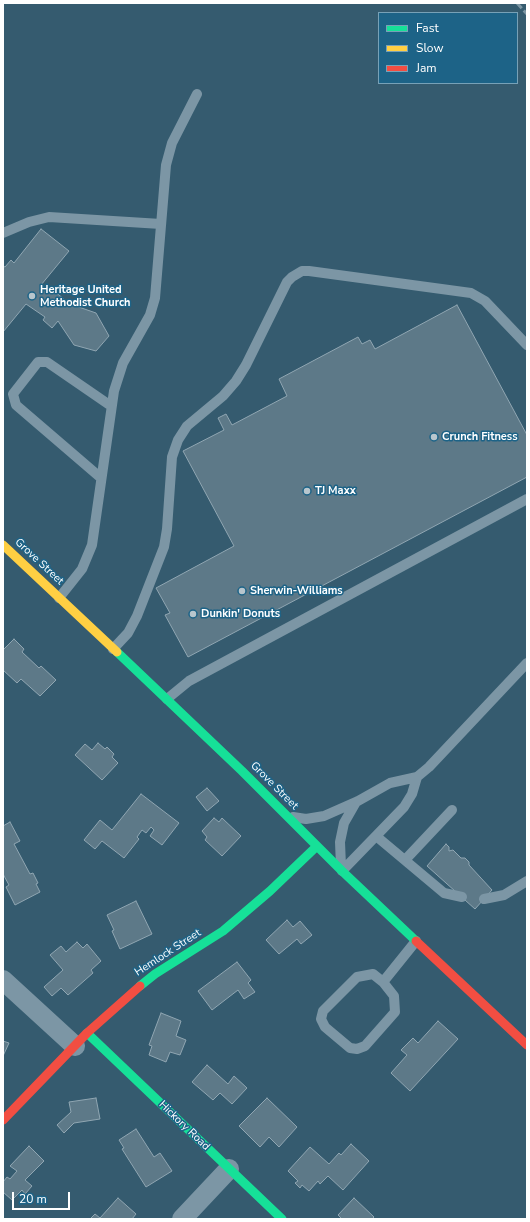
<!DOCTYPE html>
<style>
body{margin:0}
#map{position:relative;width:530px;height:1222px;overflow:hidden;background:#355b6f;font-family:"Nunito Sans",sans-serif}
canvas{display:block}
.frame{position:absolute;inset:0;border:4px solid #fff;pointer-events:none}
.legend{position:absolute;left:378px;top:12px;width:140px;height:72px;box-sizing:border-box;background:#1d6387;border:1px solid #77a1b7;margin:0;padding:5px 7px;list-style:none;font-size:12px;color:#fff}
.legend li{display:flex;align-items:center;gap:8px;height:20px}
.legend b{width:20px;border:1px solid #77a1b7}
.scale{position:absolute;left:12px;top:1192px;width:58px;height:18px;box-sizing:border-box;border:2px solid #fff;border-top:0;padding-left:5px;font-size:12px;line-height:14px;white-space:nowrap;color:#fff;-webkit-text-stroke:3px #1d6387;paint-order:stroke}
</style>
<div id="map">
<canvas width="530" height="1222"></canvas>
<div class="frame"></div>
<ul class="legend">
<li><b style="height:5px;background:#16e098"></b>Fast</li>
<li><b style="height:5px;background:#ffcf43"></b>Slow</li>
<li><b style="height:5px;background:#f24e42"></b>Jam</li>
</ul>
<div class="scale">20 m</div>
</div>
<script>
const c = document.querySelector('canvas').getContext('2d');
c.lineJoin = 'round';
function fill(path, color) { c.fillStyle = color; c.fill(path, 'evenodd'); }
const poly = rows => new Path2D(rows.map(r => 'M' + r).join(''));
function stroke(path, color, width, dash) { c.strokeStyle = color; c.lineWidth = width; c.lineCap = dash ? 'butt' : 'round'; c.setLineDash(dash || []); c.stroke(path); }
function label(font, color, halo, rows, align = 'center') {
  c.font = font + ' "Nunito Sans",sans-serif'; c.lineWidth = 3; c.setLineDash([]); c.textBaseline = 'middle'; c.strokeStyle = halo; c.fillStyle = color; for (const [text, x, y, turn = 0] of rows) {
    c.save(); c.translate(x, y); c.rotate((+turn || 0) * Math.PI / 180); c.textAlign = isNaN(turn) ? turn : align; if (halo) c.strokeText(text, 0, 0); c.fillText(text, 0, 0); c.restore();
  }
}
const building = poly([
 [41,229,69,251,41,285,46,289,48,286,70,304,96,313,109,336,96,351,74,345,58,321,52,328,43,320,45,317,26,304,3,332,3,266,5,267,11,260,14,263,41,229],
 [457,305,527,435,527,477,188,657,165,615,170,613,156,588,234,546,183,451,224,430,218,418,226,414,232,425,287,396,279,379,358,337,362,344,370,340,375,349,457,305],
 [14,639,24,649,22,652,39,668,41,666,56,680,40,696,21,679,17,683,3,670,3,650,14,639],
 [98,743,105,749,107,747,114,754,112,757,118,763,102,780,75,755,85,744,92,750,98,743],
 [207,788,219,801,207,811,196,797,207,788],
 [141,794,179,823,162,845,150,836,154,830,151,827,146,833,142,830,137,837,139,839,124,858,102,841,95,849,84,840,100,820,112,830,141,794],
 [214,818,219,822,222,818,241,836,222,856,205,840,207,837,202,831,214,818],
 [10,822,20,841,14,844,30,874,33,873,38,883,36,884,40,892,15,905,6,887,9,885,3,874,3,826,10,822],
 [446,844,449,847,449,851,453,850,461,858,465,858,469,862,469,865,492,890,475,909,427,866,446,844],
 [136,901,152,934,120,949,112,931,114,930,107,915,136,901],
 [287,920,293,927,300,921,312,935,301,944,297,939,279,954,266,940,287,920],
 [77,942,83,948,87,944,101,961,91,970,93,973,68,995,61,988,52,996,44,987,63,970,50,955,61,946,66,952,77,942],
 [237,962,251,980,248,983,255,992,244,999,238,990,212,1010,198,991,237,962],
 [161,1013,181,1021,176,1036,186,1040,180,1055,170,1052,166,1062,149,1055,152,1046,149,1045,161,1013],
 [438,1021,458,1039,410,1091,391,1073,407,1055,401,1050,413,1038,418,1043,438,1021],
 [3,1041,9,1043,3,1056,3,1041],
 [207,1065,228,1084,234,1076,247,1088,232,1104,220,1093,213,1100,192,1082,207,1065],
 [96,1098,100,1119,74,1123,64,1133,57,1125,71,1112,69,1102,96,1098],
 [267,1098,297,1127,279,1147,269,1137,260,1147,239,1126,267,1098],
 [136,1129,154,1157,160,1153,172,1171,146,1187,122,1149,124,1148,119,1140,136,1129],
 [351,1144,369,1161,343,1190,328,1176,320,1184,318,1181,309,1191,302,1185,300,1188,295,1183,298,1181,288,1171,310,1147,329,1164,339,1153,341,1155,351,1144],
 [29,1146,44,1161,25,1180,32,1186,25,1194,22,1190,12,1200,3,1192,3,1182,7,1177,10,1179,17,1171,10,1166,29,1146],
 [118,1198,136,1214,132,1219,90,1219,95,1214,100,1218,118,1198],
 [354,1198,374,1217,372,1219,342,1219,338,1215,354,1198]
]);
fill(building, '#5d7988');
stroke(building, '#90a6b2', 1);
stroke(poly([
 [3,233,29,222,49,217,161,224],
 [101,478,16,405,13,394,38,362,47,362,111,406],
 [59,598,82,569,92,545,114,391,123,363,150,315,155,298,166,165,172,143,197,94],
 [113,649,128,633,137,616,164,547,167,529,172,457,178,440,187,426,223,396,236,381,246,365,287,282,292,277,302,271,309,271,471,293,485,301,527,345],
 [167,699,189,681,527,499],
 [293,817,306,819,324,816,358,801,390,783,417,777,429,767,527,663],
 [376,836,444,893,462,897],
 [405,860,452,810],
 [341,866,340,842,344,823,356,802],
 [342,871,404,807,412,794,417,777],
 [484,899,504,895,527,881],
 [383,982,394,996,395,1012,365,1046,357,1049,350,1048,325,1027,321,1019,323,1011,357,977,373,974,383,982,416,941]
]), '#7c96a5', 10);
stroke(poly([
 [3,980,75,1046],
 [182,1219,229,1169]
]), '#7c96a5', 20);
stroke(poly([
 [117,652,242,771,342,871,416,941],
 [140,986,155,974,223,931,270,891,317,846],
 [87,1033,282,1219]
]), '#16e098', 9);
stroke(poly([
 [3,545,117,652]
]), '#ffcf43', 9);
stroke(poly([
 [416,941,527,1045],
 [3,1120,87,1033,140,986]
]), '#f24e42', 9);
stroke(poly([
 [517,3,527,14]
]), '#7c96a4', 3, [7, 3]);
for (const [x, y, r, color] of [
 [32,296,4,"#b8c6cd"],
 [434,437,4,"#b8c6cd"],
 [307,491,4,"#b8c6cd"],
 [242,591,4,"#b8c6cd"],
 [193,614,4,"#b8c6cd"]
]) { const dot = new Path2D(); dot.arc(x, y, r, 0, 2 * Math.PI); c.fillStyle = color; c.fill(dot); stroke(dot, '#1d6387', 1.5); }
label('bold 11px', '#fff', '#1d6387', [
 ["Heritage United",40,290],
 ["Methodist Church",40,303],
 ["Crunch Fitness",442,437],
 ["TJ Maxx",315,491],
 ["Sherwin-Williams",250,591],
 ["Dunkin' Donuts",201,614]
], 'left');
label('11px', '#fff', '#1d6387', [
 ["Grove Street",39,562,43],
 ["Grove Street",274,786,45],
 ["Hemlock Street",168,953,-33],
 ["Hickory Road",184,1126,44]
]);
</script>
